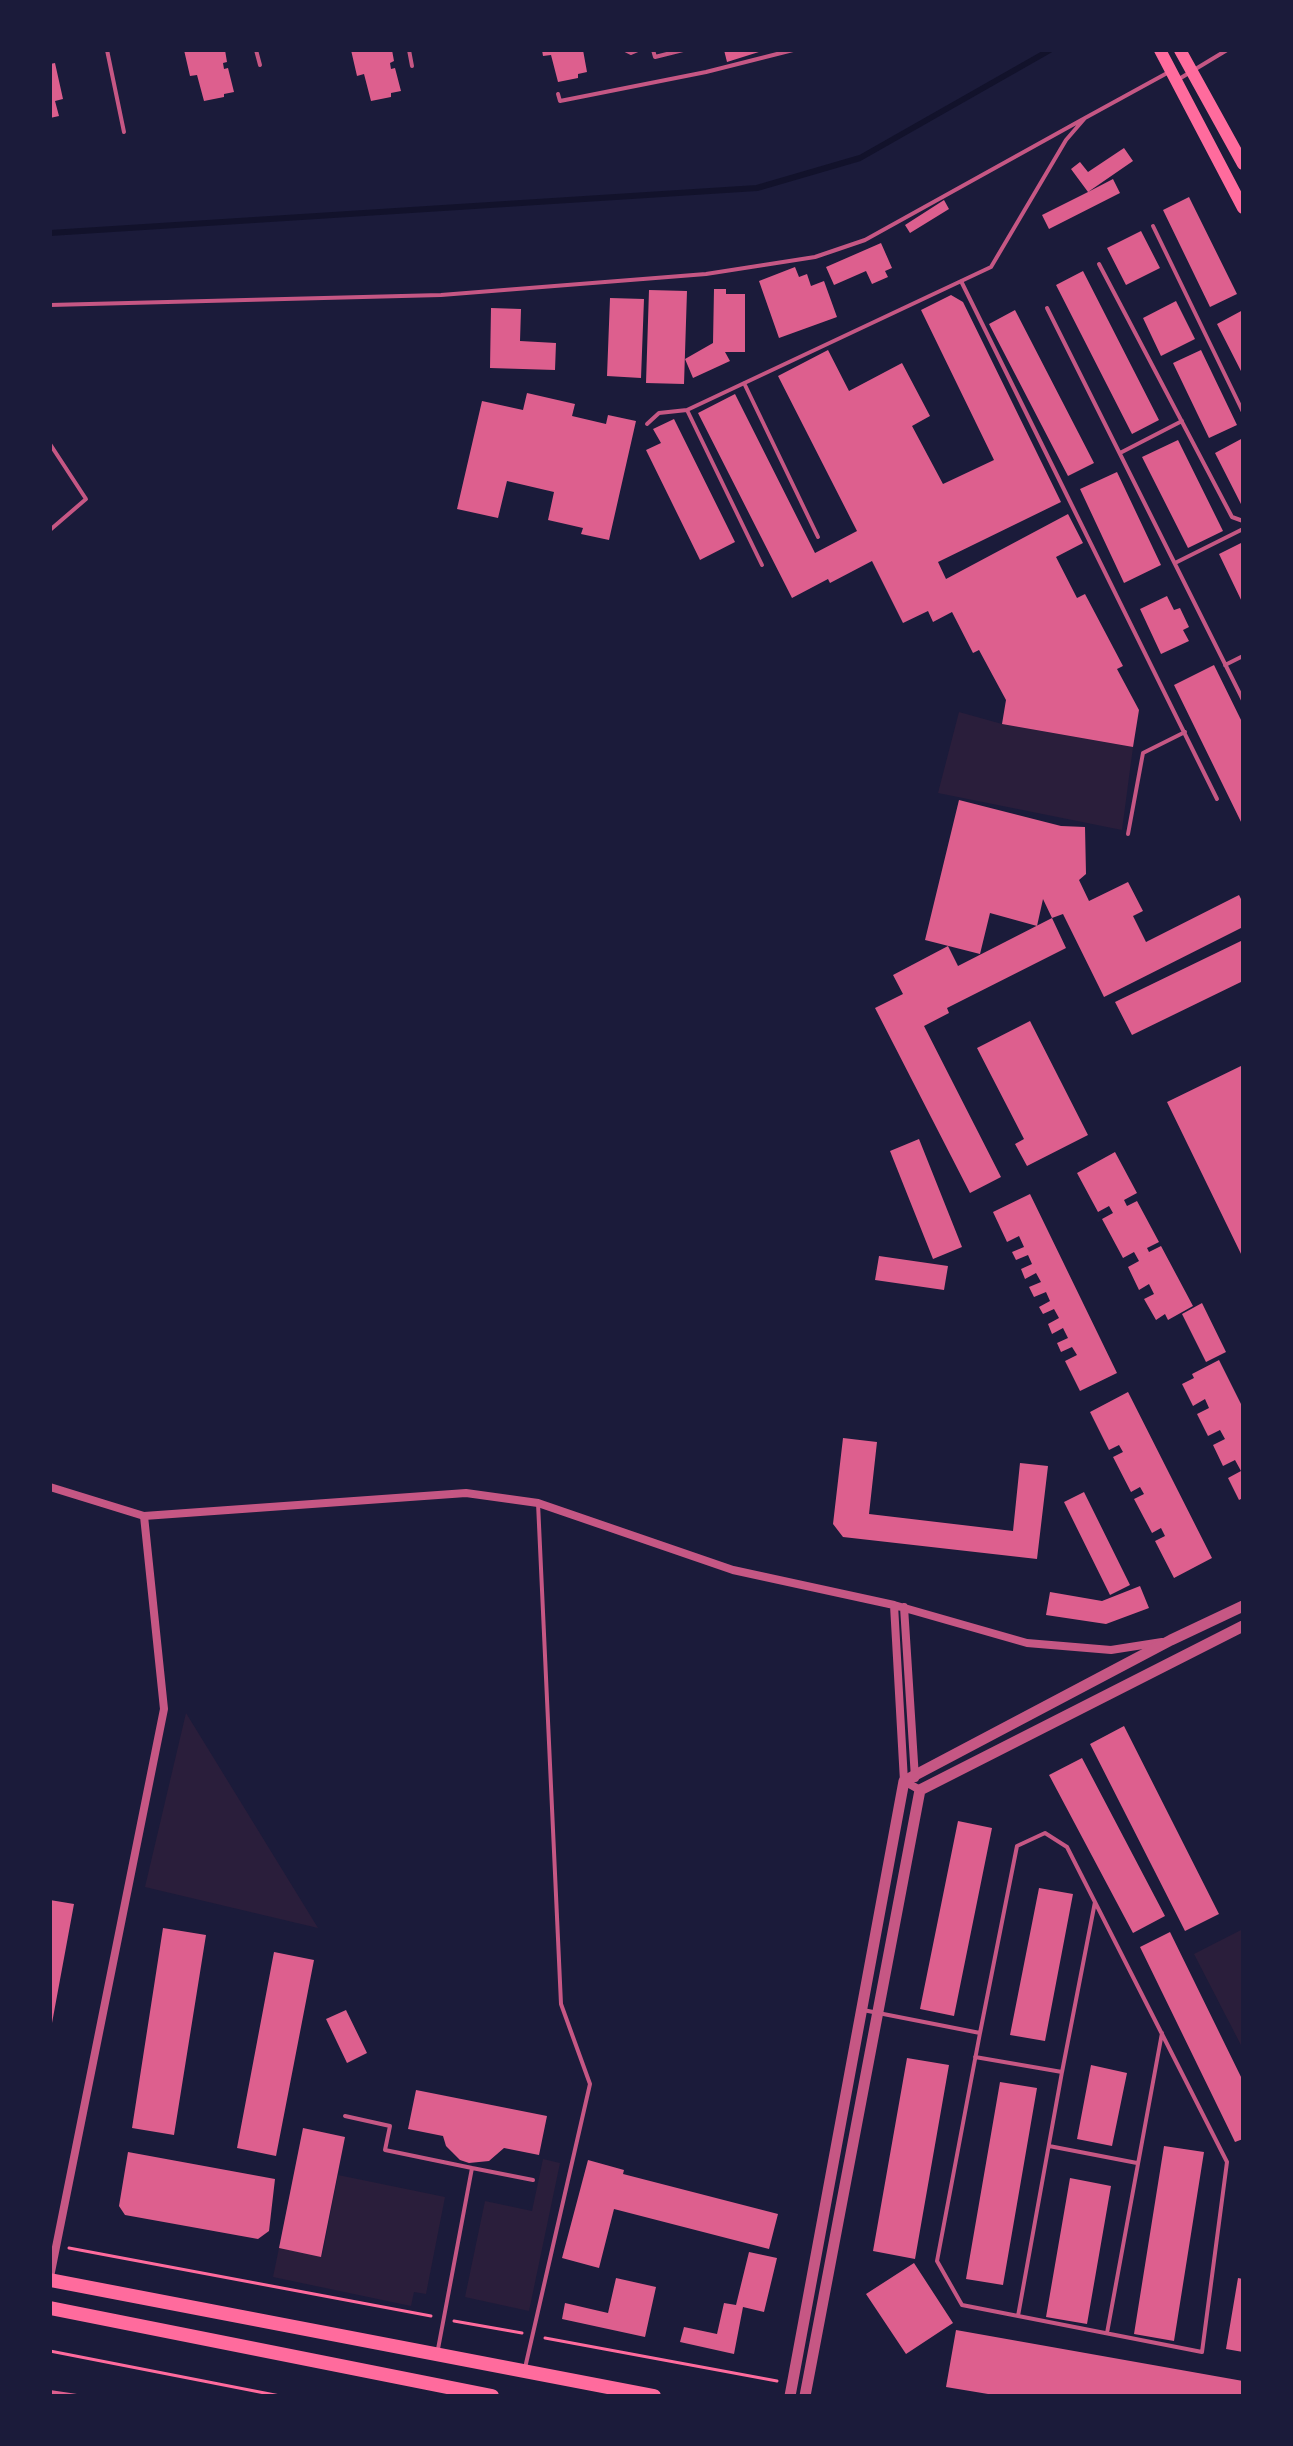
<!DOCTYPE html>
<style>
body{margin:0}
#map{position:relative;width:1293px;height:2446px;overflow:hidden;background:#1b1b3a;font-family:Overpass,sans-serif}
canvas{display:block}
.frame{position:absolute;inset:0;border:52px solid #1b1b3a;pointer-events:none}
</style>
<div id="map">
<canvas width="1293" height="2446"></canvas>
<div class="frame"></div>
</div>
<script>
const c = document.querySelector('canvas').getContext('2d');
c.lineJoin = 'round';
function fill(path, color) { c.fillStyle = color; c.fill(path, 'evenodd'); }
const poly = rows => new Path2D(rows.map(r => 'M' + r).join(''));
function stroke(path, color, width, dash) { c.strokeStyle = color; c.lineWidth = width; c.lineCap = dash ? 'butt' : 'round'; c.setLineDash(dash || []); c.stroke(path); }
fill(poly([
 [959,712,1002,724,1133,747,1122,830,938,793],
 [186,1713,318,1928,145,1887],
 [1243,1929,1243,2049,1194,1954],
 [543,2159,560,2163,529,2311,465,2297,485,2201,532,2211],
 [338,2175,445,2197,426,2294,414,2292,411,2306,273,2277,279,2248,322,2256]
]), '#2a1e3b');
stroke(poly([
 [50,233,757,188,860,158,1050,50]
]), '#12122b', 6);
fill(poly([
 [184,50,225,50,227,62,223,63,224,69,228,68,234,92,224,94,224,97,204,101,197,75,190,76],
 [351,50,392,50,394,61,390,63,391,69,395,68,401,91,391,93,391,97,371,101,364,74,357,76],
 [542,50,583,50,587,72,578,74,578,78,558,82,551,55,543,56],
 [724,50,761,50,762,51,727,62],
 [55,63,63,99,55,101,59,116,50,118,50,64],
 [1124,148,1133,161,1088,192,1113,179,1120,193,1049,229,1042,215,1088,192,1071,169,1080,162,1088,172],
 [1189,197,1237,294,1210,307,1163,210],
 [944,200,949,209,910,233,905,225],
 [1141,231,1160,268,1126,285,1107,248],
 [881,243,892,268,885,271,888,277,872,284,866,271,834,285,826,267],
 [795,267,799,277,807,274,811,286,824,281,837,317,779,338,759,281],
 [1083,271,1159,420,1132,434,1056,285],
 [714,289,726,289,726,294,745,294,745,352,725,352,730,361,693,378,685,359,713,343],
 [649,290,687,291,684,384,646,383],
 [951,295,963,302,1061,502,938,562,946,579,1068,514,1083,543,1056,557,1077,598,1085,594,1123,666,1117,669,1139,710,1133,747,1002,724,1006,700,979,650,973,653,952,612,933,622,928,611,903,623,872,561,830,583,828,579,792,598,698,413,735,394,815,553,857,531,778,376,828,350,849,391,902,363,930,416,912,426,943,484,994,460,921,310],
 [610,298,644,299,641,378,607,376],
 [1176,301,1195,339,1161,356,1143,318],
 [491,308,521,309,520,341,556,343,555,370,490,368],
 [1015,310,1094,463,1068,476,989,324],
 [1243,310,1243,375,1217,324],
 [1201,350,1237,425,1209,438,1173,363],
 [527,393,575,404,572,416,606,424,608,415,636,421,609,540,581,534,583,528,548,520,554,492,507,481,498,518,457,509,482,401,523,410],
 [674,419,735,542,700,560,646,450,661,443,653,429],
 [1243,438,1243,508,1215,453],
 [1178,440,1223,531,1188,548,1142,457],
 [1117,472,1161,565,1124,583,1080,489],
 [1243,542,1243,604,1219,554],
 [1167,596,1174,610,1180,608,1189,627,1183,630,1189,641,1161,654,1140,609],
 [1214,665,1243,724,1243,826,1174,685],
 [959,800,1061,826,1085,827,1086,874,1079,880,1089,901,1128,882,1143,911,1133,916,1146,942,1239,895,1243,903,1243,927,1104,997,1063,914,1052,918,1043,899,1037,926,990,913,980,954,925,940],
 [1052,918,1066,948,947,1008,949,1013,924,1026,1001,1177,970,1193,875,1008,903,994,893,975,948,946,958,966],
 [1243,940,1243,981,1132,1035,1115,1002],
 [1030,1021,1088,1135,1027,1166,1015,1144,1024,1139,977,1048],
 [1243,1065,1243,1258,1167,1102],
 [919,1139,962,1247,933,1259,890,1151],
 [1115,1152,1137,1193,1124,1200,1127,1206,1137,1201,1159,1242,1147,1248,1149,1252,1161,1246,1193,1306,1168,1320,1165,1314,1156,1320,1144,1299,1154,1294,1149,1284,1139,1290,1128,1267,1139,1261,1134,1252,1123,1258,1102,1219,1113,1213,1109,1206,1098,1212,1077,1173],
 [1030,1194,1117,1373,1080,1391,1065,1361,1077,1355,1072,1347,1061,1352,1057,1343,1068,1338,1063,1328,1052,1334,1048,1324,1059,1318,1054,1309,1043,1314,1039,1307,1050,1301,1046,1292,1034,1297,1029,1287,1041,1282,1036,1273,1025,1279,1021,1269,1032,1264,1028,1255,1016,1260,1012,1252,1024,1247,1019,1236,1007,1242,993,1212],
 [879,1256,948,1266,944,1290,875,1280],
 [1202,1303,1226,1352,1206,1362,1182,1314],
 [1219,1360,1243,1408,1243,1498,1239,1500,1228,1478,1241,1471,1235,1460,1223,1466,1213,1445,1225,1439,1220,1430,1208,1436,1197,1414,1209,1408,1205,1399,1193,1406,1182,1384,1194,1378,1192,1374],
 [1128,1392,1212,1558,1174,1578,1155,1541,1165,1536,1161,1528,1152,1533,1134,1499,1144,1494,1140,1487,1131,1492,1113,1457,1123,1452,1119,1445,1109,1450,1090,1412],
 [843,1438,877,1442,869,1514,1013,1531,1020,1463,1048,1466,1037,1559,843,1537,833,1524],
 [1084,1492,1130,1585,1110,1595,1064,1502],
 [1140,1586,1149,1608,1106,1624,1046,1615,1050,1592,1102,1601],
 [1124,1726,1219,1914,1185,1931,1090,1744],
 [1082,1758,1165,1916,1133,1933,1049,1775],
 [958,1821,992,1828,954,2016,920,2009],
 [1039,1888,1073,1894,1045,2041,1010,2035],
 [50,1900,74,1904,52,2023,50,2023],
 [163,1928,206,1935,174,2135,132,2128],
 [1170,1932,1243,2081,1243,2139,1235,2142,1140,1947],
 [274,1952,314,1960,276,2156,237,2148],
 [346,2010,367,2053,347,2063,326,2019],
 [907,2058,949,2065,915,2259,873,2251],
 [1091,2065,1127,2073,1112,2146,1077,2139],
 [1000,2082,1037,2088,1003,2285,966,2279],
 [416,2090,547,2116,539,2155,504,2148,489,2161,469,2163,460,2160,446,2146,443,2136,408,2129],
 [303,2128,345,2137,321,2257,279,2248],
 [1164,2146,1204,2152,1174,2341,1134,2334],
 [128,2152,275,2179,269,2231,258,2239,125,2215,119,2206],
 [588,2160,624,2170,623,2174,778,2214,769,2249,614,2209,599,2268,562,2258],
 [1070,2178,1111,2186,1087,2324,1046,2317],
 [749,2252,777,2258,764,2312,743,2307,734,2354,680,2342,684,2327,717,2334,724,2303,736,2305],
 [914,2263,953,2323,906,2354,866,2294],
 [616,2278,656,2287,645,2337,562,2319,565,2303,608,2313],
 [1238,2278,1243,2279,1243,2352,1226,2349],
 [956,2330,1243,2381,1243,2396,1000,2396,946,2387],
 [50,2390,77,2394,77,2396,50,2396]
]), '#dd5f8e');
stroke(poly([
 [69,2248,431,2316],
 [454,2321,522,2333],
 [545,2338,777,2381],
 [50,2351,280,2396]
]), '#ff6b9d', 3);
stroke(poly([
 [107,50,124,132],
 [256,50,260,65],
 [409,50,412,66],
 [625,50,631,53,638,50],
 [653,50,655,57,683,50],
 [1179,79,1227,50],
 [558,94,560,101,706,72,793,50],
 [1153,226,1243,412],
 [1099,264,1232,517,1243,521],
 [961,281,1217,799],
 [50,305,441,295,706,274,815,257,865,240,1085,118],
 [1047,308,1243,700],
 [744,383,818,537],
 [687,410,762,565],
 [647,424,659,413,687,410,991,267,1066,140,1085,118,1169,72],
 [50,444,86,499,50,530],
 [1120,453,1182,421],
 [1175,563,1243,529],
 [1225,665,1243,656],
 [1128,834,1143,753,1185,732],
 [863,2010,980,2033,937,2261,962,2305,1202,2352,1227,2162,1067,1847,1045,1833,1017,1846,980,2033],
 [975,2057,1062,2072,1018,2316],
 [1062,2072,1095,1902],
 [345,2116,390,2126,385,2150,472,2168],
 [1049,2146,1137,2163],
 [1107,2333,1162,2033],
 [438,2349,472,2168,533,2180],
 [525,2368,590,2084,561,2004,538,1503]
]), '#c65784', 4);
stroke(poly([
 [50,1487,144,1516,466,1493,538,1503,733,1570,894,1605,1027,1643,1111,1650,1162,1642],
 [894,1605,904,1781,920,1790],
 [904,1607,915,1778],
 [50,2277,164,1709,144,1516]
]), '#c65784', 8);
stroke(poly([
 [790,2396,904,1781,1171,1640,1243,1606],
 [805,2396,920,1790,1243,1626]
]), '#c65784', 11);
stroke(poly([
 [1160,50,1243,208],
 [1180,50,1243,164]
]), '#ff6b9d', 12);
stroke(poly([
 [50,2280,654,2396],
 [50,2308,492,2396]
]), '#ff6b9d', 14);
</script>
